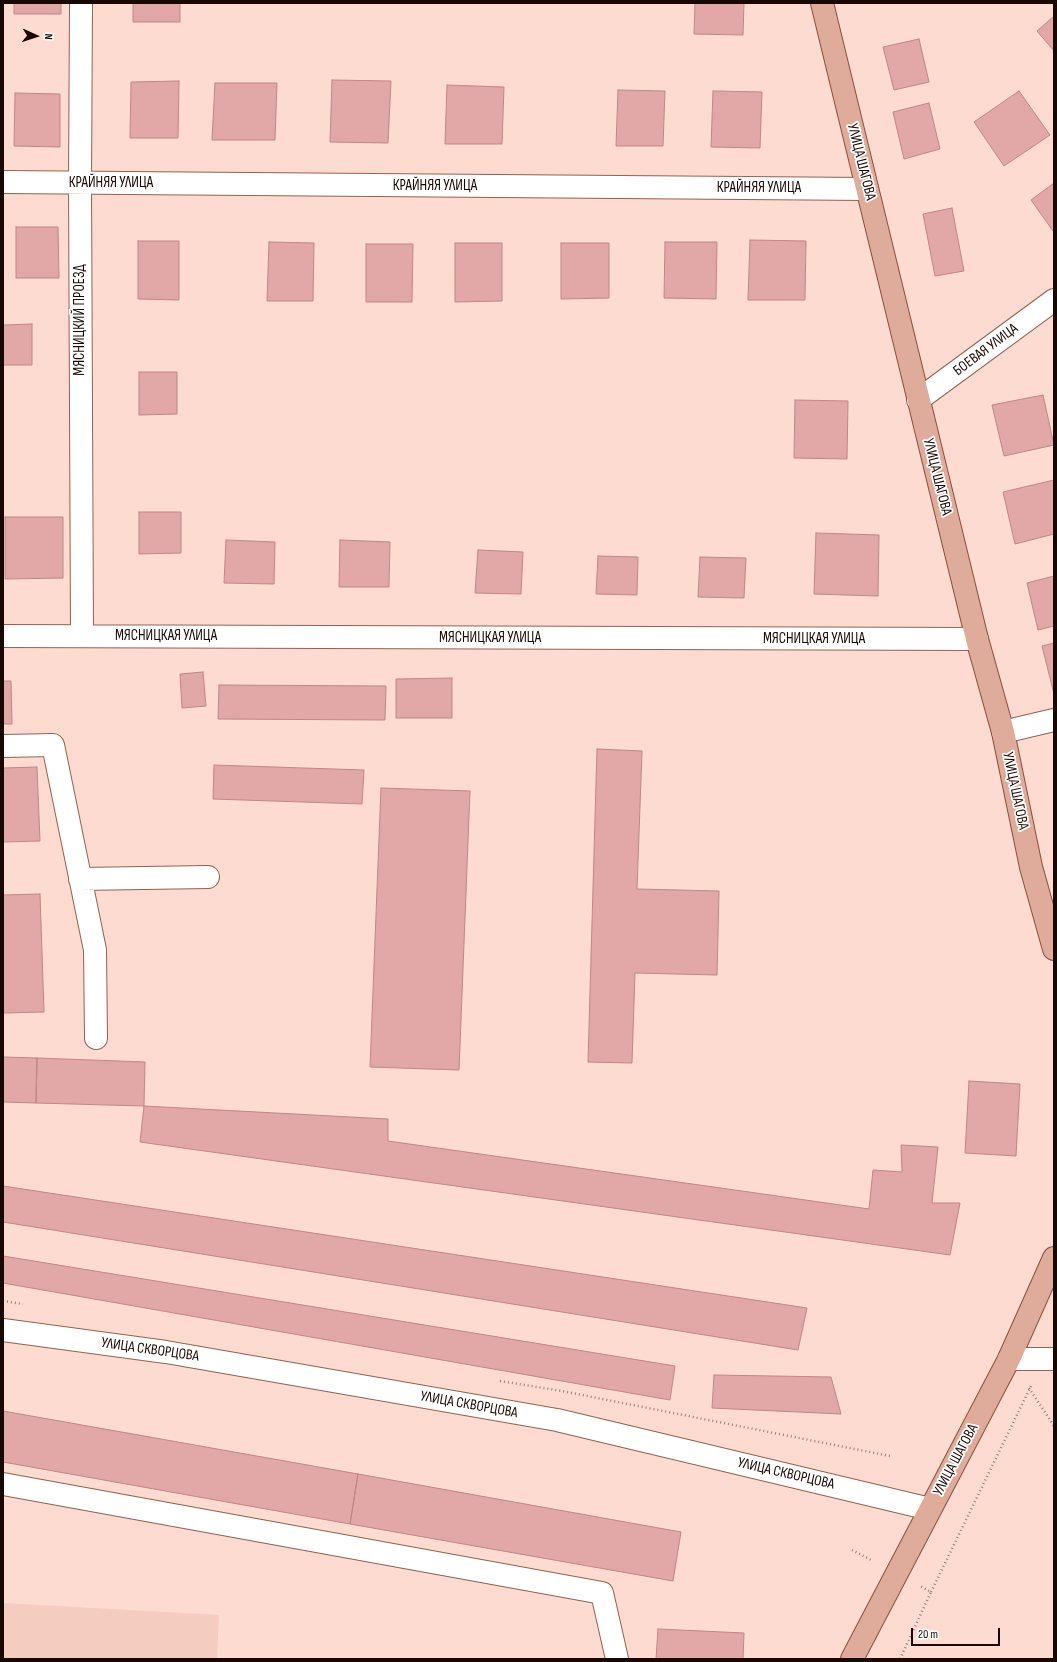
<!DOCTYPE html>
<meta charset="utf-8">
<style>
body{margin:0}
#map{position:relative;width:1057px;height:1662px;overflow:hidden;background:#fedbd0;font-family:"Sofia Sans Condensed",sans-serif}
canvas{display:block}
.frame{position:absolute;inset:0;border:4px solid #190703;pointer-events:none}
.north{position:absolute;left:16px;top:16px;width:40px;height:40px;-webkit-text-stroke:3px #fff;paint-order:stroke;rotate:93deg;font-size:11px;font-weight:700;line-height:16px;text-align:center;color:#190703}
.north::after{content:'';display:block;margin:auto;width:14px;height:18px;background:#190703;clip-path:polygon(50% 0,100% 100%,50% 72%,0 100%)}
.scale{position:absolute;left:911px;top:1628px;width:89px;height:18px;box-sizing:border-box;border:2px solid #190703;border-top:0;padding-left:5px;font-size:12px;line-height:14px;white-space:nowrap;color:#190703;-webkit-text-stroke:3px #fff;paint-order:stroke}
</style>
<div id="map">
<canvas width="1057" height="1662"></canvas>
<div class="frame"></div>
<div class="north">N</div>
<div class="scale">20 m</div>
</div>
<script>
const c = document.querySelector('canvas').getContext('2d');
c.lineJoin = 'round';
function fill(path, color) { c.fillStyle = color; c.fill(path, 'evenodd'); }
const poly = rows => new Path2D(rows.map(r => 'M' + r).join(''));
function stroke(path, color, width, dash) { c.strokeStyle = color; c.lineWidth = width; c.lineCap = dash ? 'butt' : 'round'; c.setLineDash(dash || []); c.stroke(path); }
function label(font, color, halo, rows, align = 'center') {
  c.font = font + ' "Sofia Sans Condensed",sans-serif'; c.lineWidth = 3.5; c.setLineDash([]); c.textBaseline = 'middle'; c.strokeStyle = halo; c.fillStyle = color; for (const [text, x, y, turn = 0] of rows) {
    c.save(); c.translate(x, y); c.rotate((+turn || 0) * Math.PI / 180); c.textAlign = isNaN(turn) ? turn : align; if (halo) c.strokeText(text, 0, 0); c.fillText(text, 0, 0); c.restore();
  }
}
fill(poly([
 [3,1603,219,1615,217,1659,3,1659]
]), '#f4ccc0');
const building = poly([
 [14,3,61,3,61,14,14,14,14,3],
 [133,3,180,3,180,22,133,22,133,3],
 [695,3,744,3,743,35,694,34,695,3],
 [1054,16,1054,51,1037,31,1054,16],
 [919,39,929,82,894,90,883,47,919,39],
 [332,80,391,81,388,143,330,142,332,80],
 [179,81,178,138,130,138,131,82,179,81],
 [215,83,277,83,275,140,212,140,215,83],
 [447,85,504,87,502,144,445,144,447,85],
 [618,90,665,91,663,146,616,146,618,90],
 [713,91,762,92,760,148,711,147,713,91],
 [1019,91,1050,135,1004,166,974,122,1019,91],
 [15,93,60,94,60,147,14,146,15,93],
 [929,103,940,149,904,159,893,112,929,103],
 [1054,183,1054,230,1053,231,1031,200,1054,183],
 [952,208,964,271,935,276,923,214,952,208],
 [16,227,58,227,59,278,16,278,16,227],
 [750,240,806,241,805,300,748,300,750,240],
 [138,241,179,241,179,300,138,299,138,241],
 [269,242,314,243,313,301,267,301,269,242],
 [665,242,717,242,716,299,664,298,665,242],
 [455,243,502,243,502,301,455,302,455,243],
 [561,243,609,243,609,298,561,299,561,243],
 [366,244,413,244,412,302,366,302,366,244],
 [32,324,32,365,3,365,3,325,32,324],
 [139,372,177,372,177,414,139,415,139,372],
 [1043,395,1054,445,1004,456,992,405,1043,395],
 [795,400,848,401,847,459,794,458,795,400],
 [1054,480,1054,534,1015,544,1003,492,1054,480],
 [139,512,181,512,181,553,139,554,139,512],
 [5,517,63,517,63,578,5,579,5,517],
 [816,533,879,535,878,596,814,594,816,533],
 [226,540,275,542,274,584,224,583,226,540],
 [340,540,390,542,389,587,339,587,340,540],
 [478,550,523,552,521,594,475,593,478,550],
 [598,556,638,557,637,595,596,594,598,556],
 [700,557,746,558,744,598,698,597,700,557],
 [1054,576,1054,626,1038,630,1027,583,1054,576],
 [1054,643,1054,694,1042,646,1054,643],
 [203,672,206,706,182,708,180,674,203,672],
 [452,678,452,718,396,718,396,679,452,678],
 [3,681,11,681,12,724,3,724,3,681],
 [219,685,386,686,385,720,218,719,219,685],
 [597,749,642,751,637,889,719,891,717,975,635,973,632,1063,588,1062,597,749],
 [214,765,364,770,362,804,213,799,214,765],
 [37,767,40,841,3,842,3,768,37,767],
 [381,788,470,791,459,1070,370,1067,381,788],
 [40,894,44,1012,3,1013,3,895,40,894],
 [3,1057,37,1058,36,1103,3,1102,3,1057],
 [37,1058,145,1062,144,1106,36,1103,37,1058],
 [969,1081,1020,1084,1016,1156,965,1153,969,1081],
 [144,1106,388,1119,388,1141,869,1209,873,1170,902,1172,901,1145,938,1147,932,1203,960,1203,950,1255,140,1142,144,1106],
 [3,1186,807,1308,798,1350,3,1222,3,1186],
 [3,1256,675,1366,670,1400,3,1283,3,1256],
 [714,1375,831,1377,841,1414,712,1408,714,1375],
 [3,1411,358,1474,350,1524,3,1462,3,1411],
 [358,1474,681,1532,673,1581,350,1524,358,1474],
 [658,1629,744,1633,743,1659,656,1659,658,1629]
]);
fill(building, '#e2a7a7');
stroke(building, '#bf8687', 1);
const minor = poly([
 [81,3,80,183,82,636],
 [3,182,867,189],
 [918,400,1054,300],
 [3,636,977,639],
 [1003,732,1054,720],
 [3,746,53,745,95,950,96,1038],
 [80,879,208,877],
 [3,1330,166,1352,557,1420,930,1509],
 [1009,1359,1054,1359],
 [3,1484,602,1593,617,1659]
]);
const major = poly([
 [822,3,977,639,1003,732,1031,867,1054,949],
 [852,1659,1009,1359,1054,1258]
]);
stroke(minor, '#936151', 24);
stroke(major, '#8b4e3c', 24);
stroke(poly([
 [3,1301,23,1304],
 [500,1381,562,1391,890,1456],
 [1029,1388,1054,1426],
 [852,1550,873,1561],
 [931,1592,1031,1386],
 [900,1659,931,1592,920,1586]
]), '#9a7f77', 2.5, [1, 3]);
stroke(minor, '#fff', 22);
stroke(major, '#dfac9c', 22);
label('15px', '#190703', '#fff', [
 ["УЛИЦА ШАГОВА",861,162,76],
 ["КРАЙНЯЯ УЛИЦА",111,183],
 ["КРАЙНЯЯ УЛИЦА",435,186],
 ["КРАЙНЯЯ УЛИЦА",759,188],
 ["МЯСНИЦКИЙ ПРОЕЗД",80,320,-90],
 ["БОЕВАЯ УЛИЦА",986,350,-37],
 ["УЛИЦА ШАГОВА",937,477,76],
 ["МЯСНИЦКАЯ УЛИЦА",166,636],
 ["МЯСНИЦКАЯ УЛИЦА",490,638],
 ["МЯСНИЦКАЯ УЛИЦА",814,639],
 ["УЛИЦА ШАГОВА",1015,791,78],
 ["УЛИЦА СКВОРЦОВА",150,1350,8],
 ["УЛИЦА СКВОРЦОВА",469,1405,10],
 ["УЛИЦА ШАГОВА",956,1460,-62],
 ["УЛИЦА СКВОРЦОВА",786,1474,13]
]);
</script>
